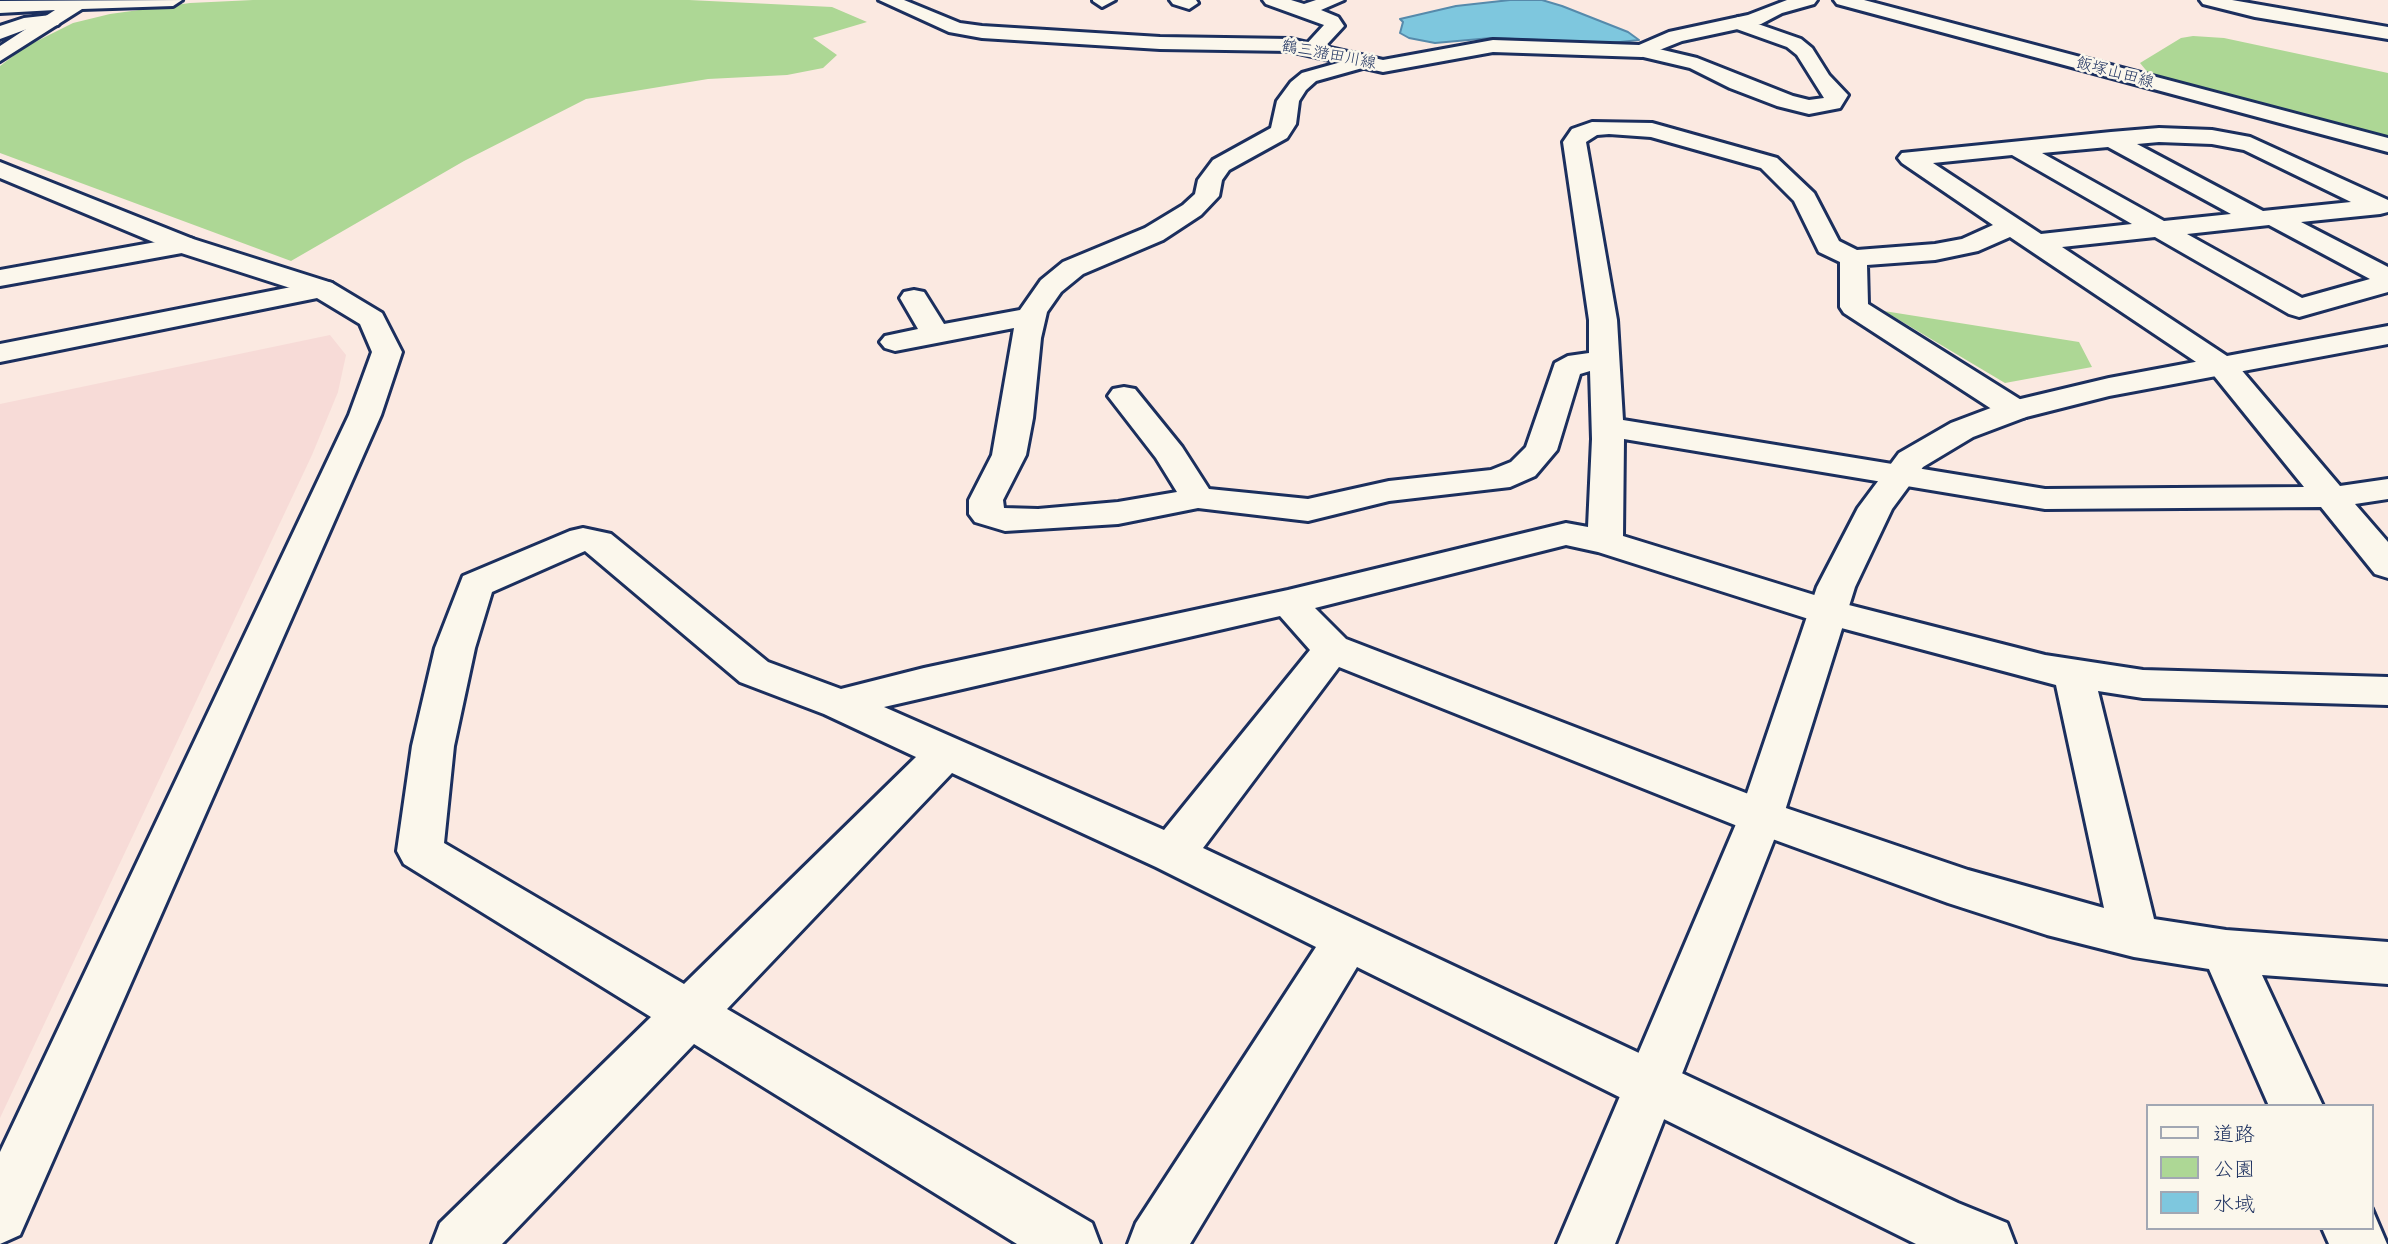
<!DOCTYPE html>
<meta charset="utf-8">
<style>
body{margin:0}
#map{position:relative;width:2388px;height:1244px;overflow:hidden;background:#fbe9e1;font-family:"Shantell Sans","Klee One",sans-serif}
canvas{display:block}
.legend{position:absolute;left:2146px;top:1104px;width:228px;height:126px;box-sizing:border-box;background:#fbf7ec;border:2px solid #a1a7b3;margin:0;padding:9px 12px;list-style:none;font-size:21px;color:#1b2f5e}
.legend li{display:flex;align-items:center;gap:14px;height:35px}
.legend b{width:35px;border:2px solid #a1a7b3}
</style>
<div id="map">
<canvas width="2388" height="1244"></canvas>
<ul class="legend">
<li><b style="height:9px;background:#fbf7ec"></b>道路</li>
<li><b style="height:19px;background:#add795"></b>公園</li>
<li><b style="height:19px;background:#7ec7de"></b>水域</li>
</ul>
</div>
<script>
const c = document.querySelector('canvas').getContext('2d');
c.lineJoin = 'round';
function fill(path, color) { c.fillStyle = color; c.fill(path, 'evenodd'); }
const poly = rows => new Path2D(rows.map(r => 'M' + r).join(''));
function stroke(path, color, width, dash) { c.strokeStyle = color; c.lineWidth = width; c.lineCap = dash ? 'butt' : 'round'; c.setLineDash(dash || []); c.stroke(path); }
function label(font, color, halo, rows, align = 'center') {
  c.font = font + ' "Shantell Sans","Klee One",sans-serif'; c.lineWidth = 5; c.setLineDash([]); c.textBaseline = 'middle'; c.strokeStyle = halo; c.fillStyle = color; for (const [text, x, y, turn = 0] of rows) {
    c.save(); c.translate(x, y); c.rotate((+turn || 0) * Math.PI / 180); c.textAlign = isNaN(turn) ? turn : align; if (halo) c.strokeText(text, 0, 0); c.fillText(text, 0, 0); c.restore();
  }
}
fill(poly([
 [330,335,346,355,338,392,312,455,0,1118,0,404]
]), '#f7dbd7');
fill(poly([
 [253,0,689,0,832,7,867,22,813,38,837,55,823,68,787,75,708,79,586,99,464,161,291,261,0,153,0,66,25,47,73,23,110,14,190,3],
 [2193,36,2224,38,2388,73,2388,136,2172,82,2150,75,2140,63,2181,38],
 [1884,311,2079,342,2092,367,2005,383]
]), '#add795');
const water = poly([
 [1510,0,1542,0,1562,6,1628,32,1639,40,1611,43,1491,38,1435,43,1409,38,1400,33,1403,22,1400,19,1456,6,1510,0]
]);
fill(water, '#7ec7de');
stroke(water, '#568aab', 2);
const street = poly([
 [1115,0,1102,7,1093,1,1093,0,1115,0],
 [1170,0,1196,0,1198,3,1189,9,1173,4,1170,0],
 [1263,0,1291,0,1304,4,1316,0,1344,0,1321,10,1338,17,1344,26,1319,53,1305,53,1302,49,1324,25,1266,4,1263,0],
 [2200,0,2232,0,2388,27,2388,39,2255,17,2203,4,2200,0],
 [51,15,61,21,58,25,27,29,0,39,0,26,24,18,51,15],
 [1738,17,1801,39,1812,48,1829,75,1848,95,1840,108,1809,114,1777,106,1730,88,1690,68,1635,55,1632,51,1642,45,1697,58,1793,96,1809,100,1824,98,1797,55,1787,47,1731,27,1728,23,1738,17],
 [1359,57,1366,59,1369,63,1366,67,1316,81,1306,90,1299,101,1296,124,1287,138,1229,170,1222,180,1219,196,1201,215,1163,240,1083,274,1061,292,1047,312,1041,338,1033,418,1026,455,1003,500,1004,508,1038,509,1118,502,1177,492,1156,458,1108,396,1113,389,1124,387,1135,389,1182,447,1209,489,1308,499,1389,481,1491,470,1511,462,1526,447,1555,363,1568,356,1589,353,1589,320,1563,142,1572,129,1592,122,1652,123,1777,158,1814,193,1839,241,1857,250,1935,244,1962,239,1993,225,1902,163,1898,158,1902,153,2111,132,2159,128,2212,130,2250,137,2388,200,2388,212,2380,214,2301,222,2388,267,2388,292,2299,317,2289,314,2155,237,2062,247,2233,360,2340,486,2388,479,2388,499,2355,504,2388,542,2388,578,2375,574,2321,507,2045,509,1624,439,1623,536,1837,602,2045,655,2143,670,2388,677,2388,705,2143,698,2098,691,2154,919,2226,930,2388,942,2388,984,2262,975,2323,1106,2269,1106,2209,969,2134,957,2047,935,1948,903,1745,829,1339,667,1203,848,1958,1203,2007,1223,2015,1244,1916,1244,1357,967,1190,1244,1128,1244,1136,1223,1316,947,1156,867,952,773,727,1009,1092,1223,1100,1244,1017,1244,694,1044,502,1244,432,1244,440,1223,651,1017,404,864,397,851,412,746,435,648,463,576,570,531,583,528,611,534,768,662,841,689,924,668,1288,590,1566,523,1588,527,1592,439,1590,371,1580,374,1557,450,1535,476,1510,487,1389,501,1308,521,1198,508,1118,524,1005,531,975,522,969,514,969,500,992,455,1014,328,895,351,885,348,880,342,885,336,918,329,900,298,904,292,914,290,924,292,944,324,1020,310,1041,280,1063,262,1145,228,1183,205,1195,194,1198,180,1213,160,1271,128,1277,101,1291,82,1302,73,1359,57],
 [1609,134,1651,137,1761,168,1794,201,1819,252,1840,262,1840,307,1844,313,2004,417,2015,419,2026,417,2031,410,2026,403,1868,304,1867,265,1935,260,1978,251,2010,237,2211,372,2304,487,2045,489,1623,420,1617,320,1586,142,1597,135,1609,134],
 [2159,142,2212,144,2244,150,2351,202,2263,211,2137,144,2159,142],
 [2108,147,2231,214,2164,221,2042,153,2108,147],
 [2012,155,2132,224,2041,234,1933,163,2012,155],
 [2269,225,2370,279,2302,298,2187,234,2269,225],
 [1566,545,1598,552,1815,621,2056,685,2104,908,1968,870,1777,805,1346,639,1315,608,1566,545],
 [585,551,740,682,824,714,916,757,684,984,444,843,454,746,475,648,492,592,585,551],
 [1280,616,1310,650,1164,830,884,707,1280,616],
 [184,237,193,239,197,245,193,251,0,286,0,270,184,237],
 [322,281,332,283,336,289,332,295,0,362,0,344,322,281],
 [2372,1209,2387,1244,2329,1244,2322,1228,2372,1228,2372,1209]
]);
const secondary = poly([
 [182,0,173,6,82,9,0,61,0,46,55,10,0,13,0,1,182,0],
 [879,0,904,0,960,23,982,26,1160,37,1290,39,1383,60,1493,40,1639,45,1669,32,1748,15,1787,0,1817,0,1814,4,1782,13,1761,24,1682,41,1642,57,1493,52,1383,72,1290,51,1160,49,982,38,949,32,879,0],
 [1834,0,1864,0,2388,138,2388,152,1837,4,1834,0],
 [0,162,193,239,332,283,382,313,402,352,381,415,20,1235,0,1244,0,1152,349,415,372,352,360,324,312,295,175,251,0,178,0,162],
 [2388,326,2388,344,2109,396,2026,417,1973,437,1923,467,1892,509,1855,587,1783,817,1615,1244,1557,1244,1739,817,1817,587,1858,508,1899,453,1951,423,2004,403,2109,378,2388,326]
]);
stroke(street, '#1b2f5e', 6);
stroke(secondary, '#1b2f5e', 6);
fill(street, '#fbf7ec');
fill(secondary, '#fbf7ec');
label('16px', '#1b2f5e', '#fbf7ec', [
 ["鶴三潴田川線",1329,55,11],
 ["飯塚山田線",2115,73,15]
]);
</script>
